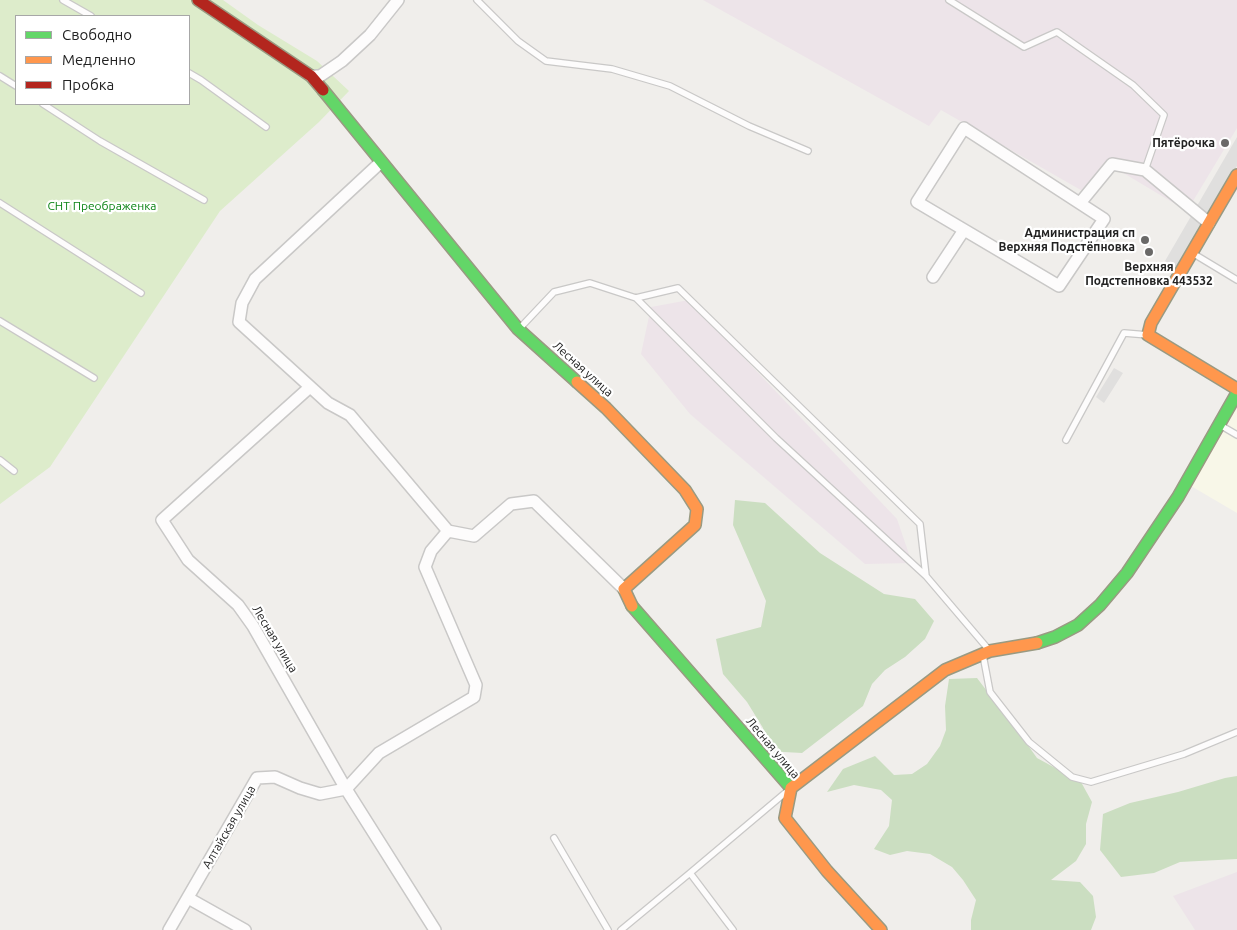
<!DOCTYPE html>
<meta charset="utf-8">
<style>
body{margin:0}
#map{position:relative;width:1237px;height:930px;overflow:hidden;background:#f0eeeb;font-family:Ubuntu,sans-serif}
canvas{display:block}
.legend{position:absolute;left:15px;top:15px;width:175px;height:90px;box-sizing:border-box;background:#fff;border:1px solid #a7a7a7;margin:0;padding:6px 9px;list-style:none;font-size:15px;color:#222}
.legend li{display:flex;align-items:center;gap:10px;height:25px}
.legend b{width:25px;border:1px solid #a7a7a7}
</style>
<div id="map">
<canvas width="1237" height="930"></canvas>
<ul class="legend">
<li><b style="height:6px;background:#63d668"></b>Свободно</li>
<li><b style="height:6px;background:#ff974d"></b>Медленно</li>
<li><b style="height:6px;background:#b3261e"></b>Пробка</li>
</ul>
</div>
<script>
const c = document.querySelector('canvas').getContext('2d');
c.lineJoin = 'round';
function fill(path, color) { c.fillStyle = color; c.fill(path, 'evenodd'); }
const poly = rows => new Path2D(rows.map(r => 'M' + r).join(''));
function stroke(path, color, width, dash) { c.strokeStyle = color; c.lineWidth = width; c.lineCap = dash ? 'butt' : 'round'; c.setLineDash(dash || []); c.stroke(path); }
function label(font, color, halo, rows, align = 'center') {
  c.font = font + ' Ubuntu,sans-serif'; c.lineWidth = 4.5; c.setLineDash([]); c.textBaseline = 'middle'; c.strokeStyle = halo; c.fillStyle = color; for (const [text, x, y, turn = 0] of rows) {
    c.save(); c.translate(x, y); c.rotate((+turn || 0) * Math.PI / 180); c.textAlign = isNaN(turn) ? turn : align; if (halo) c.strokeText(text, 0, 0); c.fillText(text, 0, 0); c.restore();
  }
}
fill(poly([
 [703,0,1237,0,1237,128,1187,211,1105,162,1086,193,941,110,929,126],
 [689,300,897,519,912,563,865,564,690,414,641,354,651,307],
 [1237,872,1237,930,1195,930,1173,896]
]), '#ede4e9');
fill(poly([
 [1237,408,1237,513,1191,486]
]), '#f8f7e8');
fill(poly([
 [0,0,223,0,258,25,317,61,349,91,319,122,220,211,50,467,0,504],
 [16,16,189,16,189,104,16,104]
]), '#ddeccb');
fill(poly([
 [735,500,765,503,820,553,884,594,915,599,934,621,925,639,905,657,885,670,872,684,863,706,802,753,766,751,763,728,747,702,723,674,716,639,761,627,766,601,733,525],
 [977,678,1022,737,1037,758,1081,782,1092,802,1086,824,1086,844,1076,861,1051,880,1080,882,1093,896,1096,917,1091,930,971,930,971,920,976,900,963,880,952,867,930,854,907,851,890,855,874,849,889,826,892,800,881,790,854,785,827,792,843,769,875,756,894,775,912,774,927,764,940,746,946,730,945,706,949,679],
 [1237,776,1237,859,1180,862,1154,873,1121,877,1100,850,1103,814,1130,803,1178,792,1225,778]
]), '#cbdec1');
fill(poly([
 [1237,137,1237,166,1178,268,1165,261],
 [1114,368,1123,373,1104,403,1096,397]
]), '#e0dfde');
const lane = poly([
 [63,0,91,16],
 [477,0,518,41,546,61,612,69,670,86,749,126,808,151],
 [949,0,1024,47,1057,32,1133,85,1164,115,1145,170],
 [189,73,201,80,266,127],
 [0,76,16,86],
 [43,104,100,141,204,200],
 [0,203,141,293],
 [1194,254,1237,280],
 [636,298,776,438,926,576],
 [0,321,94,378],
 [520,328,554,292,590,283,636,298,678,288,920,524,926,576,989,650],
 [1220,425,1237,435],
 [1066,440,1124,333,1148,335],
 [0,460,14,471],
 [983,655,990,692,1029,742,1072,777,1091,782,1184,754,1237,732],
 [554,838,608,930],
 [621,930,690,873],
 [733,930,690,873,785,793]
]);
const street = poly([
 [311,76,320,76,342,61,370,35,398,0],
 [964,128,1104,219,1059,286,917,202,964,128],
 [381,162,255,279,242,303,239,322,328,403,350,415,448,531,474,536,511,504,534,501,624,589],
 [1080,203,1112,164,1145,170,1209,223],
 [933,277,964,230],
 [310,387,162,520,188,560,238,605,253,626,346,789,435,930],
 [188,898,245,930],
 [169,930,257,778,275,777,300,788,320,794,346,789,379,753,474,697,476,685,425,567,431,551,448,531]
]);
const fast = poly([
 [323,90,518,329,577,382],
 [632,606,791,788],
 [1037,643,1055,637,1078,625,1100,605,1127,573,1178,497,1237,393]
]);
const slow = poly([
 [1237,175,1151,323,1148,335,1237,389],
 [577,382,606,408,685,490,697,509,695,525,624,589,632,606],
 [791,788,945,670,990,651,1037,643],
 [791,788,785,818,827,871,881,930]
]);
const jam = poly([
 [198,0,311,76,323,90]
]);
stroke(lane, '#c9c8c7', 8);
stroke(street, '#c9c8c7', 14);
stroke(fast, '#999a82', 14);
stroke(slow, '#999a82', 14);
stroke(jam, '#999a82', 14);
stroke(lane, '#fdfcfc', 5.5);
stroke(street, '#fdfcfc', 11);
stroke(fast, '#63d668', 11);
stroke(slow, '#ff974d', 11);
stroke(jam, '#b3261e', 11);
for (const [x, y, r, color] of [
 [1225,143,5,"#6a6968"],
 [1145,240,5,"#6a6968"],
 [1149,252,5,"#6a6968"]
]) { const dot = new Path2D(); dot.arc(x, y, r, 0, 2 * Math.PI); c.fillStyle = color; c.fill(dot); stroke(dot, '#fff', 2); }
label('bold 12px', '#222', '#fff', [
 ["Пятёрочка",1215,143],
 ["Администрация сп",1135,233],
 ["Верхняя Подстёпновка",1135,247],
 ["Верхняя",1149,267,"center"],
 ["Подстепновка 443532",1149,281,"center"]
], 'right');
label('12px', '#0c8416', '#fff', [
 ["СНТ Преображенка",102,206]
]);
label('12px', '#222', '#fff', [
 ["Лесная улица",583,369,42],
 ["Лесная улица",275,639,59],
 ["Лесная улица",773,748,50],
 ["Алтайская улица",229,827,-60]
]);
</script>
